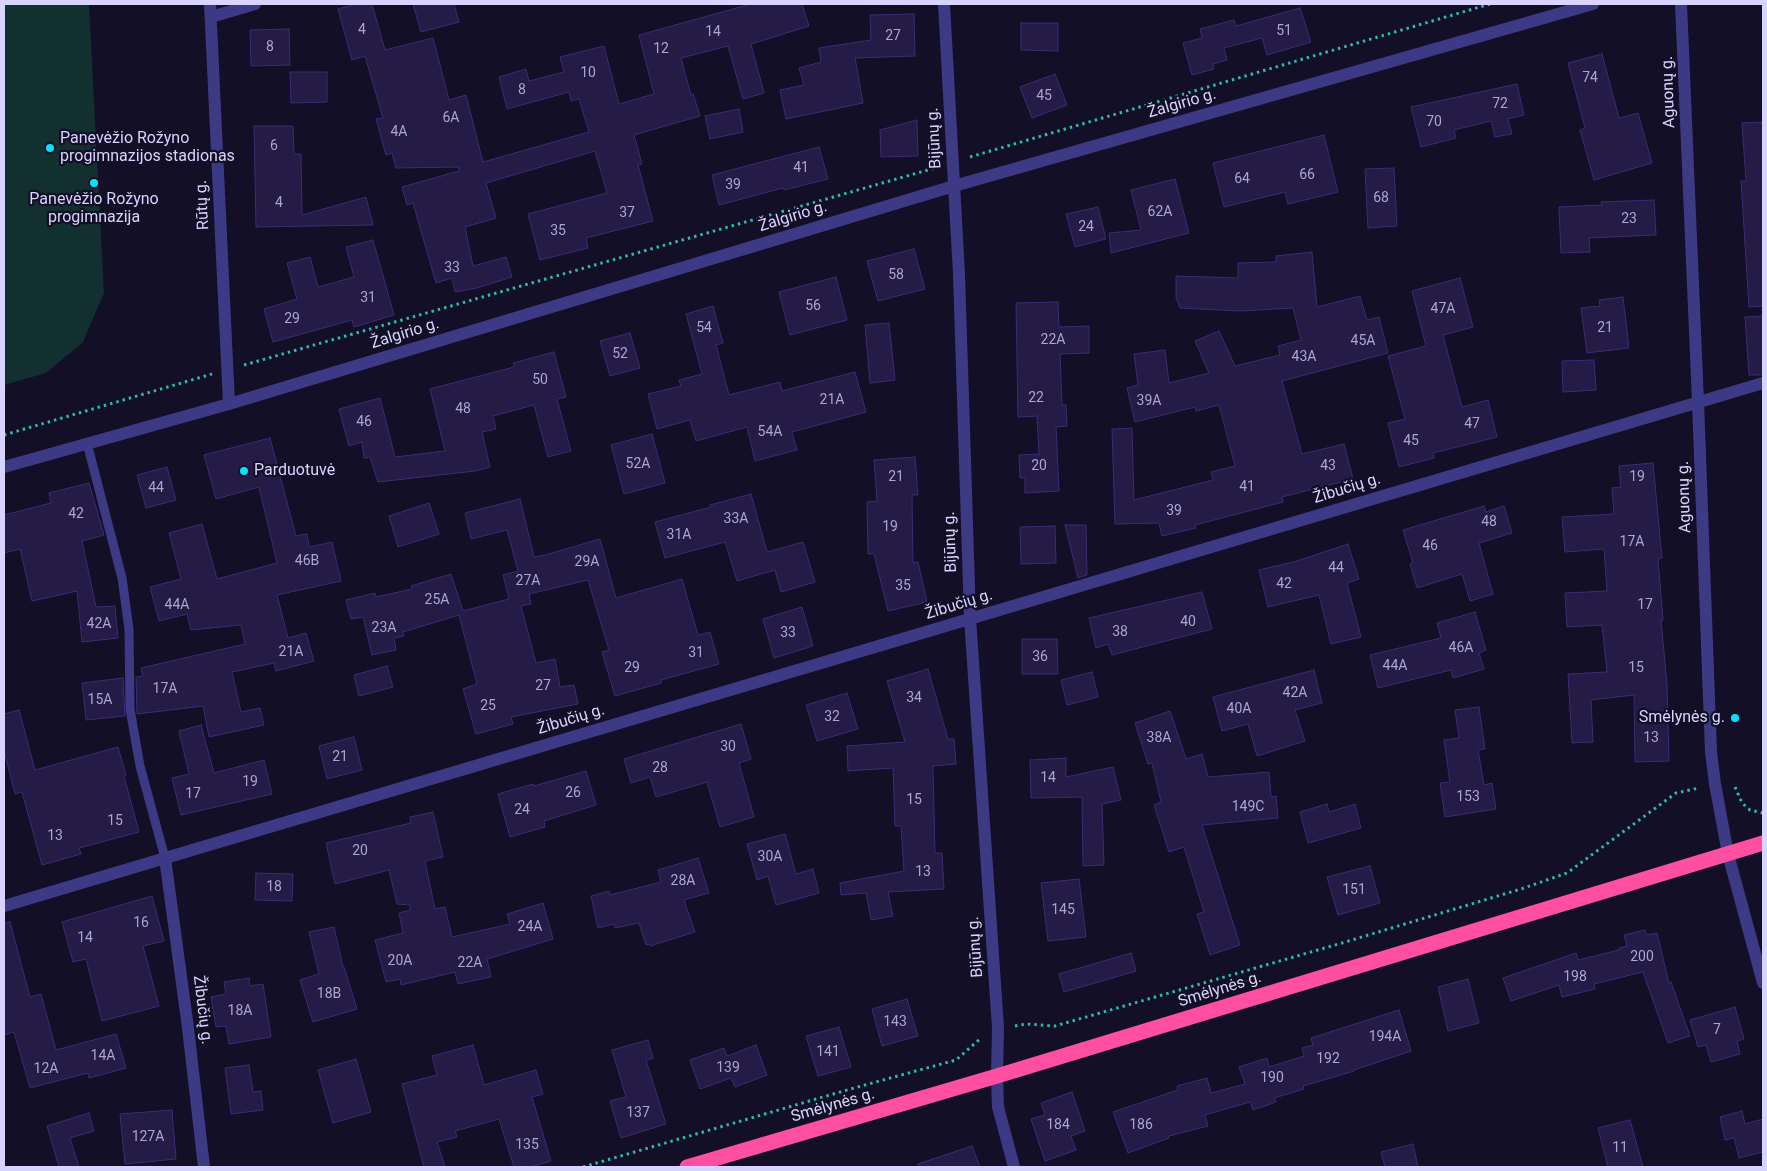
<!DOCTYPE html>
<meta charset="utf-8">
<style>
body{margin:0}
#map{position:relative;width:1767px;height:1171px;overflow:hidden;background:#130f26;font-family:Roboto,sans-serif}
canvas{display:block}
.frame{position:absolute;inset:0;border:5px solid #d9d4ff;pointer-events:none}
</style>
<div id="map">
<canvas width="1767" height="1171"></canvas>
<div class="frame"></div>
</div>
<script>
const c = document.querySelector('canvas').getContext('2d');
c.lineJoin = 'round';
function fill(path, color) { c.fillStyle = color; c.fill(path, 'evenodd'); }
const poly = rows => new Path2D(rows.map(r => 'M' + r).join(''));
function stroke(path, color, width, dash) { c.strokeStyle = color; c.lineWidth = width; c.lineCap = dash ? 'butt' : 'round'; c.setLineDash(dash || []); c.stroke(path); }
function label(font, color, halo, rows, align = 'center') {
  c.font = font + ' Roboto,sans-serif'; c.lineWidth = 4.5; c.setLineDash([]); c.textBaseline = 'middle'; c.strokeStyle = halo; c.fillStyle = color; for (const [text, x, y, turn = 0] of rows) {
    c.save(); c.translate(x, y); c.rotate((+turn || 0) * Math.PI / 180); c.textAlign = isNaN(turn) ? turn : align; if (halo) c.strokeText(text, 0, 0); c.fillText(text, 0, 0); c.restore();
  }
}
fill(poly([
 [4,4,89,4,104,293,83,342,46,373,4,385]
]), '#12302f');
const building = poly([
 [356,4,372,4,385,50,433,38,449,100,466,95,483,162,589,132,579,99,571,101,569,92,507,109,499,77,526,69,529,81,564,72,560,57,604,46,619,104,654,94,639,35,751,4,802,4,809,26,751,44,764,93,743,99,728,46,681,58,691,95,693,94,700,116,634,135,642,164,638,165,653,221,586,238,588,248,540,260,528,214,607,193,595,151,486,183,496,218,465,227,473,266,506,257,512,277,477,288,455,292,452,278,436,283,413,203,407,205,402,187,459,171,459,167,396,168,392,153,386,155,376,119,383,118,365,56,352,60,338,9,356,4],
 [413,4,454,4,459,22,421,32,413,4],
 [1300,8,1311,42,1267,55,1262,38,1224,48,1227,60,1213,64,1214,69,1192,75,1183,43,1202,38,1200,29,1234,20,1236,26,1300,8],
 [914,14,915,56,855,58,863,103,786,119,780,90,804,85,799,68,821,62,819,48,871,40,870,15,914,14],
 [1021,23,1058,23,1058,51,1021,50,1021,23],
 [289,29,290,65,251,66,250,30,289,29],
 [1602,54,1619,118,1638,113,1652,163,1594,180,1580,130,1585,128,1568,63,1602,54],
 [290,72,327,72,327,102,291,103,290,72],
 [1055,74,1067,105,1032,118,1020,87,1055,74],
 [1517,84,1524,115,1508,119,1512,134,1495,137,1491,121,1454,130,1456,138,1421,147,1411,107,1517,84],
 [739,109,743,132,710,139,705,116,739,109],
 [917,120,918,156,881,157,880,130,917,120],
 [1763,122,1763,306,1749,307,1741,181,1746,181,1742,123,1763,122],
 [254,126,293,126,294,154,301,154,302,215,366,197,373,225,256,227,254,126],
 [1324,135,1338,192,1288,204,1285,192,1224,207,1213,163,1324,135],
 [819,147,828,179,784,190,783,188,719,205,712,175,819,147],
 [1394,168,1397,226,1368,228,1365,169,1394,168],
 [1175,179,1189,233,1111,253,1109,233,1141,230,1131,190,1175,179],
 [1654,200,1656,235,1589,238,1590,252,1561,253,1559,207,1602,205,1601,202,1654,200],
 [1098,207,1106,239,1075,247,1066,214,1098,207],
 [373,240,394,315,354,327,352,320,273,342,264,309,297,299,287,263,310,257,318,287,354,277,346,247,373,240],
 [914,249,925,289,878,301,867,261,914,249],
 [1312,252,1317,307,1360,296,1367,320,1379,317,1388,353,1282,381,1302,454,1344,444,1353,479,1282,497,1283,502,1195,525,1196,528,1162,536,1159,523,1115,524,1112,429,1132,428,1134,500,1213,480,1211,472,1235,466,1219,405,1196,411,1195,407,1135,422,1127,388,1138,385,1134,354,1165,350,1169,383,1209,373,1195,341,1219,331,1235,366,1280,355,1278,346,1301,340,1293,308,1240,311,1180,308,1176,297,1176,276,1238,278,1238,263,1276,262,1276,256,1312,252],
 [836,277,847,320,790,335,779,292,836,277],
 [1460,278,1473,327,1443,335,1462,407,1488,400,1497,437,1433,453,1434,458,1399,467,1388,423,1405,419,1388,356,1426,346,1412,291,1460,278],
 [1623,297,1629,348,1587,353,1581,308,1600,306,1599,300,1623,297],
 [1058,302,1059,327,1089,326,1089,353,1060,354,1062,405,1066,405,1067,426,1056,427,1059,491,1025,493,1025,478,1020,478,1019,455,1039,454,1037,416,1018,417,1016,303,1058,302],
 [713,306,723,343,716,345,729,395,780,382,782,391,855,372,866,412,792,432,797,450,755,461,747,427,696,441,690,420,657,429,648,394,681,386,679,380,702,374,686,314,713,306],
 [1763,316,1763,375,1749,375,1745,317,1763,316],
 [889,323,895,380,870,383,865,325,889,323],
 [630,333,640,368,610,376,600,341,630,333],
 [554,352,566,397,557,399,571,451,548,457,534,405,493,416,496,429,482,432,490,467,475,471,378,482,370,457,364,458,362,442,349,446,339,409,380,398,395,457,445,451,430,389,514,367,513,363,554,352],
 [1594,360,1596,390,1563,392,1562,361,1594,360],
 [652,434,665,483,624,494,611,445,652,434],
 [270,438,296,536,307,534,309,547,332,542,341,581,277,595,288,638,306,633,314,661,276,671,274,663,232,672,241,712,260,708,264,725,209,737,203,706,137,714,136,677,143,676,141,668,245,644,241,625,191,630,187,614,159,621,150,587,181,579,169,533,202,524,217,579,277,563,259,487,216,499,204,455,270,438],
 [915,457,918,495,912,495,913,563,918,562,927,602,888,611,874,554,868,554,867,502,877,501,874,460,915,457],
 [1653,463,1662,558,1658,559,1663,620,1661,620,1667,684,1669,761,1635,762,1634,695,1591,700,1593,742,1572,743,1568,674,1607,672,1602,625,1567,627,1565,593,1607,591,1604,549,1565,552,1562,517,1614,514,1612,488,1621,487,1619,466,1653,463],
 [167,467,176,500,146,508,137,475,167,467],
 [89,483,104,535,82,541,96,607,115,606,118,638,82,642,77,591,32,601,20,549,4,553,4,515,51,503,49,493,89,483],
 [751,494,767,552,803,542,815,582,781,592,775,570,737,581,725,542,665,558,655,522,711,507,710,505,751,494],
 [520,499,534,557,545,555,600,539,616,598,682,579,698,635,710,632,719,664,661,680,661,683,615,696,602,652,609,650,588,580,529,594,531,604,521,606,536,663,555,659,560,687,574,685,578,704,511,717,513,724,476,734,463,689,477,684,459,615,403,632,404,636,394,638,396,650,372,655,363,617,351,619,346,600,375,593,376,597,412,589,411,586,451,574,463,611,509,599,503,575,518,571,507,530,471,539,465,513,520,499],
 [429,503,439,534,398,547,389,516,429,503],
 [1484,506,1486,512,1504,506,1512,533,1479,543,1493,594,1470,601,1462,574,1417,588,1410,564,1413,563,1403,530,1484,506],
 [1065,525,1086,525,1087,575,1078,578,1065,525],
 [1055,526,1056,563,1021,564,1020,527,1055,526],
 [1348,544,1359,579,1347,583,1361,637,1331,644,1319,595,1268,607,1259,570,1297,561,1348,544],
 [1202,592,1212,629,1112,655,1108,644,1096,648,1089,618,1202,592],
 [802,607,813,646,774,658,763,619,802,607],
 [1475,612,1486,650,1479,653,1484,669,1453,678,1451,670,1378,688,1370,655,1441,638,1437,623,1475,612],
 [1022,639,1057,639,1058,674,1022,674,1022,639],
 [387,666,393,687,359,696,354,675,387,666],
 [928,669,948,739,954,739,956,764,933,766,935,853,942,853,944,889,888,892,893,916,871,920,866,893,841,895,840,883,904,871,901,826,895,826,893,768,848,771,847,746,905,742,887,681,928,669],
 [1314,670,1322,703,1295,710,1305,741,1257,756,1248,724,1222,731,1213,697,1314,670],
 [1092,672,1098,697,1067,705,1061,680,1092,672],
 [123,678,125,716,86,720,82,683,123,678],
 [847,693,858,729,817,741,806,705,847,693],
 [1479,707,1485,749,1478,750,1484,785,1492,783,1496,809,1445,817,1440,783,1450,782,1444,740,1459,738,1455,710,1479,707],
 [19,710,35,770,118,747,126,775,124,776,139,832,79,848,81,854,42,865,22,792,15,794,4,750,4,714,19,710],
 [1170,711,1186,759,1202,754,1208,777,1269,772,1271,797,1276,796,1278,818,1202,825,1240,945,1210,955,1197,914,1204,912,1184,847,1169,852,1154,805,1161,802,1152,763,1148,764,1135,723,1170,711],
 [741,724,751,759,739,763,754,817,720,827,707,782,656,797,650,777,631,783,624,759,741,724],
 [201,725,214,773,264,760,272,794,181,815,172,778,189,774,179,731,201,725],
 [354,737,362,770,327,779,319,746,354,737],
 [1066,758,1066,777,1113,767,1121,800,1102,804,1104,865,1083,866,1082,797,1031,798,1030,760,1066,758],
 [586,771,596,805,544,821,545,827,510,837,498,794,533,784,534,786,586,771],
 [1327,804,1329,812,1355,804,1361,828,1308,843,1300,812,1327,804],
 [433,812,443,857,425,861,435,909,445,907,452,937,510,924,507,914,543,903,553,939,487,959,491,977,458,984,455,972,401,985,400,979,386,982,375,940,403,933,399,913,410,910,410,905,397,904,389,870,335,884,326,843,411,823,410,817,433,812],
 [785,834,796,874,813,869,819,893,776,905,768,876,757,880,747,844,785,834],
 [698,858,709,893,684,900,695,932,650,946,649,944,646,945,639,923,615,928,614,924,598,928,591,896,609,891,610,895,661,882,658,870,698,858],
 [1370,866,1380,903,1338,915,1327,877,1370,866],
 [256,873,293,874,292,901,255,900,256,873],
 [1079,879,1086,937,1048,941,1041,883,1079,879],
 [152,896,164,941,143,946,159,1006,102,1021,86,959,73,962,62,922,152,896],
 [10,922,30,997,41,994,56,1050,116,1034,126,1068,89,1078,88,1073,30,1088,14,1032,4,1035,4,923,10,922],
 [334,927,343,967,344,967,357,1009,313,1022,300,980,319,974,309,932,334,927],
 [1645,930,1647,935,1657,933,1669,983,1671,982,1690,1036,1668,1043,1643,972,1594,984,1595,989,1562,997,1559,985,1511,1001,1503,978,1576,953,1578,960,1619,950,1619,948,1627,946,1624,935,1645,930],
 [1131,953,1136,971,1064,992,1059,974,1131,953],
 [249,978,250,986,263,984,271,1037,229,1044,226,1026,216,1027,211,997,226,994,224,982,249,978],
 [1468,979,1479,1023,1448,1031,1438,987,1468,979],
 [907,999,918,1036,882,1046,872,1009,907,999],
 [1735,1007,1744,1039,1737,1041,1740,1054,1711,1062,1706,1045,1698,1047,1690,1020,1735,1007],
 [1399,1010,1411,1051,1354,1070,1354,1071,1303,1086,1304,1089,1274,1098,1276,1102,1253,1110,1250,1102,1205,1115,1208,1126,1169,1136,1169,1138,1128,1153,1113,1112,1178,1090,1177,1086,1207,1078,1211,1093,1245,1084,1239,1067,1267,1058,1269,1067,1304,1056,1302,1048,1313,1045,1311,1038,1399,1010],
 [839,1027,851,1067,818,1076,806,1036,839,1027],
 [648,1040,653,1058,646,1060,666,1124,621,1138,610,1101,626,1097,612,1050,648,1040],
 [473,1045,484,1085,536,1070,543,1094,532,1097,551,1161,531,1167,514,1167,499,1119,455,1131,457,1137,437,1142,445,1167,424,1167,402,1084,437,1075,432,1056,473,1045],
 [756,1045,767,1075,735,1087,731,1078,700,1089,690,1060,724,1048,727,1056,756,1045],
 [356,1059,371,1112,333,1123,318,1070,356,1059],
 [249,1065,253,1092,261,1091,263,1110,231,1114,225,1068,249,1065],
 [1072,1092,1085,1131,1071,1136,1076,1150,1045,1161,1031,1119,1045,1115,1041,1103,1072,1092],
 [172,1110,176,1159,125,1164,120,1114,172,1110],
 [1742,1111,1745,1124,1763,1119,1763,1152,1739,1158,1734,1138,1725,1140,1720,1117,1742,1111],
 [89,1113,94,1131,70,1138,79,1167,59,1167,47,1126,89,1113],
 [1630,1120,1643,1167,1608,1167,1598,1128,1630,1120],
 [1413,1144,1418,1167,1385,1167,1381,1152,1413,1144],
 [972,1146,980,1167,919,1167,918,1164,972,1146]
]);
fill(building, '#241b47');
stroke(building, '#3b2d73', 1);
stroke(poly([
 [970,157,1490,4],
 [244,365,935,168],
 [4,435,212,374],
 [1735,787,1742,803,1750,810,1763,813],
 [1015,1026,1026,1024,1055,1026,1342,943,1521,889,1567,873,1676,793,1699,788],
 [583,1167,854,1088,956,1060,981,1038]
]), '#2fb8b0', 3, [2.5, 4]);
stroke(poly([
 [87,443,122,578,129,629,130,709,140,766,165,858]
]), '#3d3a85', 9);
stroke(poly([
 [210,4,229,404],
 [944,4,959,274,970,618,998,1028,997,1076,998,1107,1014,1167],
 [1681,4,1698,402,1711,752,1715,784,1728,854,1763,983],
 [211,17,255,4],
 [4,467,229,404,954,186,1593,4],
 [165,858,188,1028,204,1167],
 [4,906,1763,383]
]), '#3d3a85', 12);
stroke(poly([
 [687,1167,997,1076,1763,843]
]), '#ff4fa3', 15);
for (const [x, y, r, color] of [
 [50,148,5,"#00e5ff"],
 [94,183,5,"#00e5ff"],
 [244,471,5,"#00e5ff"],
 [1735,718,5,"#00e5ff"]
]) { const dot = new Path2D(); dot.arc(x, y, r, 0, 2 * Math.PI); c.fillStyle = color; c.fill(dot); stroke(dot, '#130f26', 2); }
label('14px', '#aca6d1', null, [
 ["4",362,30],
 ["51",1284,31],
 ["14",713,32],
 ["27",893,36],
 ["8",270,47],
 ["12",661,49],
 ["10",588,73],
 ["74",1590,78],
 ["8",522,90],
 ["45",1044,96],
 ["72",1500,104],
 ["6A",451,118],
 ["70",1434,122],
 ["4A",399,132],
 ["6",274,146],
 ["41",801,168],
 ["66",1307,175],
 ["64",1242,179],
 ["39",733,185],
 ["68",1381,198],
 ["4",279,203],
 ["62A",1160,212],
 ["37",627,213],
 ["23",1629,219],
 ["24",1086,227],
 ["35",558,231],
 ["33",452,268],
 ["58",896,275],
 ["31",368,298],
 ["56",813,306],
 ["47A",1443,309],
 ["29",292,319],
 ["54",704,328],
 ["21",1605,328],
 ["22A",1053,340],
 ["45A",1363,341],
 ["52",620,354],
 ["43A",1304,357],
 ["50",540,380],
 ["22",1036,398],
 ["21A",832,400],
 ["39A",1149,401],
 ["48",463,409],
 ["46",364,422],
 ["47",1472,424],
 ["54A",770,432],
 ["45",1411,441],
 ["52A",638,464],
 ["20",1039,466],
 ["43",1328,466],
 ["21",896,477],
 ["19",1637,477],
 ["41",1247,487],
 ["44",156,488],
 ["39",1174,511],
 ["42",76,514],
 ["33A",736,519],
 ["48",1489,522],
 ["19",890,527],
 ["31A",679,535],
 ["17A",1632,542],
 ["46",1430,546],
 ["46B",307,561],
 ["29A",587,562],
 ["44",1336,568],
 ["27A",528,581],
 ["42",1284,584],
 ["35",903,586],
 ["25A",437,600],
 ["44A",177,605],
 ["17",1645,605],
 ["40",1188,622],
 ["42A",99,624],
 ["23A",384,628],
 ["38",1120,632],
 ["33",788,633],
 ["46A",1461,648],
 ["21A",291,652],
 ["31",696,653],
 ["36",1040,657],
 ["44A",1395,666],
 ["29",632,668],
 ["15",1636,668],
 ["27",543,686],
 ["17A",165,689],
 ["42A",1295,693],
 ["34",914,698],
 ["15A",100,700],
 ["25",488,706],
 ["40A",1239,709],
 ["32",832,717],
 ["38A",1159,738],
 ["13",1651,738],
 ["30",728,747],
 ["21",340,757],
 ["28",660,768],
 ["14",1048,778],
 ["19",250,782],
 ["26",573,793],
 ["17",193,794],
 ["153",1468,797],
 ["15",914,800],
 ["149C",1248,807],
 ["24",522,810],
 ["15",115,821],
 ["13",55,836],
 ["20",360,851],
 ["30A",770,857],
 ["13",923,872],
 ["28A",683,881],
 ["18",274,887],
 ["151",1354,890],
 ["145",1063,910],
 ["16",141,923],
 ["24A",530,927],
 ["14",85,938],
 ["200",1642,957],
 ["20A",400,961],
 ["22A",470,963],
 ["198",1575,977],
 ["18B",329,994],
 ["18A",240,1011],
 ["143",895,1022],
 ["7",1717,1030],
 ["194A",1385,1037],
 ["141",828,1052],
 ["14A",103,1056],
 ["192",1328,1059],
 ["139",728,1068],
 ["12A",46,1069],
 ["190",1272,1078],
 ["137",638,1113],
 ["184",1058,1125],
 ["186",1141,1125],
 ["127A",148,1137],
 ["135",527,1145],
 ["11",1620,1148]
]);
label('16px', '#d9d4ff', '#130f26', [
 ["Aguonų g.",1669,92,-92],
 ["Žalgirio g.",1182,104,-16],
 ["Bijūnų g.",935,138,-93],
 ["Rūtų g.",203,205,-93],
 ["Žalgirio g.",793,217,-17],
 ["Žalgirio g.",405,334,-17],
 ["Žibučių g.",1347,489,-17],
 ["Aguonų g.",1685,497,-92],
 ["Bijūnų g.",951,542,-92],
 ["Žibučių g.",959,605,-17],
 ["Žibučių g.",571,720,-17],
 ["Bijūnų g.",976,947,-94],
 ["Smėlynės g.",1220,990,-17],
 ["Žibučių g.",202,1010,83],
 ["Smėlynės g.",833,1106,-16]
]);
label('16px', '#d9d4ff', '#130f26', [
 ["Panevėžio Rožyno",60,139],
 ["progimnazijos stadionas",60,157],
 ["Panevėžio Rožyno",94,200,"center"],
 ["progimnazija",94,218,"center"],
 ["Parduotuvė",254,471],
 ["Smėlynės g.",1725,718,"right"]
], 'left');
</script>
